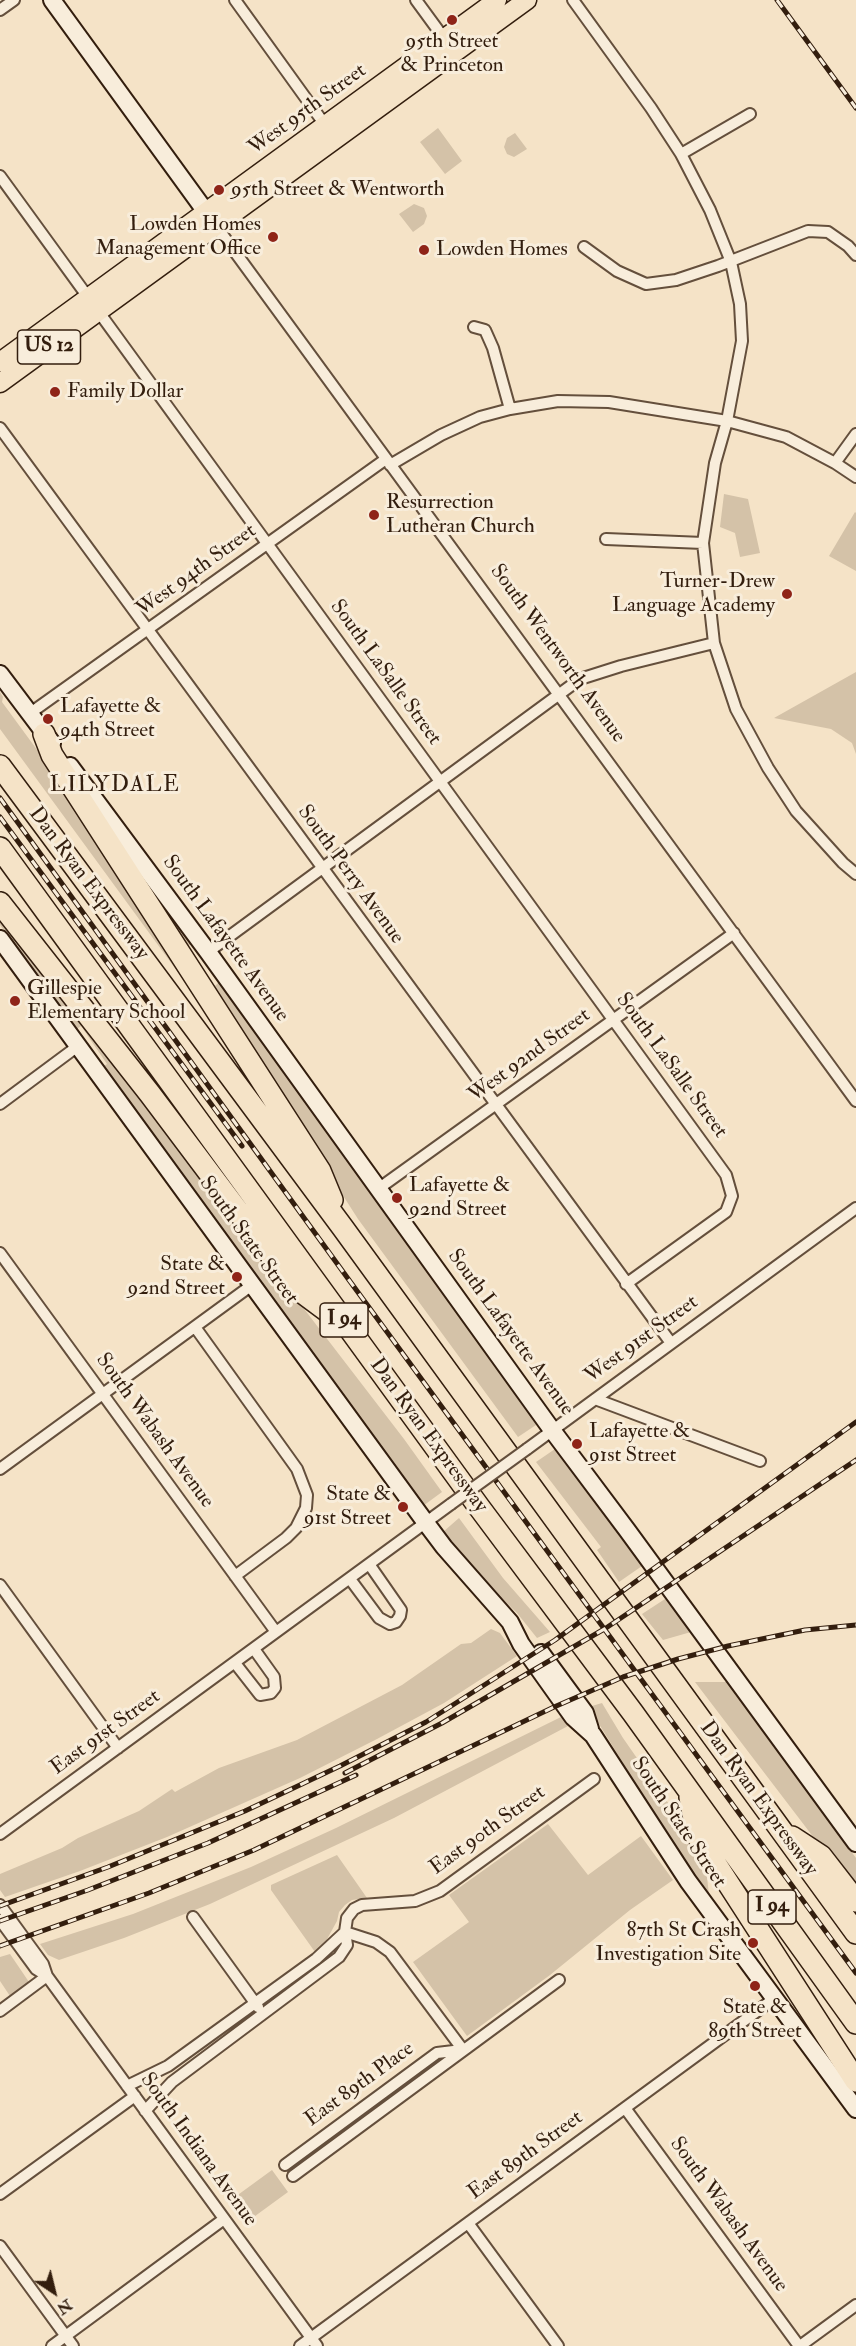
<!DOCTYPE html>
<style>
body{margin:0}
#map{position:relative;width:856px;height:2346px;overflow:hidden;background:#f5e3c7;font-family:"IM FELL Double Pica",serif}
canvas{display:block}
.north{position:absolute;left:24px;top:2262px;width:60px;height:60px;-webkit-text-stroke:4px #f8eddb;paint-order:stroke;rotate:145deg;font-size:16px;font-weight:700;line-height:24px;text-align:center;color:#331e0e}
.north::after{content:'';display:block;margin:auto;width:21px;height:27px;background:#331e0e;clip-path:polygon(50% 0,100% 100%,50% 72%,0 100%)}
</style>
<div id="map">
<canvas width="856" height="2346"></canvas>
<div class="north">N</div>
</div>
<script>
const c = document.querySelector('canvas').getContext('2d');
c.lineJoin = 'round';
function fill(path, color) { c.fillStyle = color; c.fill(path, 'evenodd'); }
const poly = rows => new Path2D(rows.map(r => 'M' + r).join(''));
function stroke(path, color, width, dash) { c.strokeStyle = color; c.lineWidth = width; c.lineCap = dash ? 'butt' : 'round'; c.setLineDash(dash || []); c.stroke(path); }
function label(font, color, halo, rows, align = 'center') {
  c.font = font + ' "IM FELL Double Pica",serif'; c.lineWidth = 6; c.setLineDash([]); c.textBaseline = 'middle'; c.strokeStyle = halo; c.fillStyle = color; for (const [text, x, y, turn = 0] of rows) {
    c.save(); c.translate(x, y); c.rotate((+turn || 0) * Math.PI / 180); c.textAlign = isNaN(turn) ? turn : align; if (halo) c.strokeText(text, 0, 0); c.fillText(text, 0, 0); c.restore();
  }
}
fill(poly([
 [438,128,462,161,445,174,420,142],
 [515,133,527,149,514,157,507,154,504,147,507,138],
 [414,204,424,208,427,216,424,224,413,232,399,214],
 [724,494,748,499,760,553,740,557,735,533,720,527],
 [855,512,856,513,856,571,829,556],
 [856,672,856,754,852,743,831,729,774,718],
 [0,692,3,697,2,702,87,818,226,1038,0,729],
 [135,870,191,944,187,947,213,984,215,986,219,982,399,1233,537,1421,536,1425,518,1437,358,1219],
 [0,913,404,1439,442,1492,427,1503,423,1506,91,1053,93,1052,104,1066,107,1064,81,1026,77,1029,71,1023,0,925],
 [555,1449,557,1449,642,1566,619,1582,597,1550,601,1547,536,1462],
 [459,1518,503,1578,550,1632,537,1638,517,1613,486,1583,443,1532],
 [665,1599,691,1632,663,1640,642,1614],
 [491,1629,500,1633,517,1656,444,1703,377,1739,300,1778,167,1837,80,1871,5,1897,0,1890,0,1874,62,1848,78,1838,139,1811,172,1789,175,1792,219,1768,297,1740,402,1685,461,1644,471,1643],
 [695,1682,727,1682,856,1858,856,1893],
 [602,1703,623,1738,689,1833,706,1868,709,1895,676,1850,596,1719,592,1706],
 [561,1717,568,1726,394,1818,210,1904,124,1938,59,1960,48,1955,40,1944,133,1914,251,1867,336,1828],
 [548,1824,588,1875,641,1836,673,1880,630,1910,550,1975,467,2036,413,1962,469,1922,449,1895],
 [337,1855,367,1898,352,1900,345,1905,339,1912,337,1921,326,1941,315,1952,271,1890,271,1885],
 [10,1954,29,1982,10,1996,0,1981,0,1957],
 [272,2170,288,2192,251,2219,235,2197]
]), '#d4c2a8');
const street = poly([
 [235,0,328,129],
 [416,0,446,41],
 [573,0,651,108,681,154,710,210,731,262,740,304,742,341,727,421,715,463,703,543,714,643,736,709,768,768,796,811,843,863,856,874],
 [0,10,14,0],
 [681,154,750,114],
 [0,176,726,1175,732,1196,726,1212,626,1284],
 [216,226,856,1101],
 [584,247,617,271,646,284,676,280,718,266,808,231,828,232,848,246,856,255],
 [474,327,485,330,493,348,510,409],
 [0,428,671,1343],
 [835,463,856,434],
 [390,465,441,435,480,417,510,409,558,401,609,402,727,421,786,437,835,463,856,477],
 [606,539,703,543],
 [29,714,386,459],
 [208,952,580,679,621,666,714,643],
 [0,1104,78,1046],
 [378,1189,734,933],
 [0,1253,276,1632],
 [195,1327,297,1469,307,1495,306,1508,296,1528,286,1538,235,1576],
 [595,1399,760,1461],
 [527,1449,856,1208],
 [0,1469,252,1285],
 [350,1579,379,1618,390,1624,396,1622,400,1616,401,1610,369,1564],
 [0,1585,118,1748],
 [235,1663,260,1695,271,1693,275,1688,274,1677,254,1649],
 [0,1834,451,1504],
 [0,1905,43,1964,47,1976,317,2346],
 [193,1917,258,2007],
 [0,1920,36,1969,47,1976],
 [345,1932,376,1942,390,1952,463,2050],
 [0,2011,47,1976],
 [127,2086,168,2066,316,1959,345,1932],
 [625,2108,799,2346],
 [145,2111,172,2082,339,1957,347,1945,345,1932,347,1918,354,1909,362,1905,415,1901,440,1891,594,1779],
 [285,2165,437,2053,462,2050],
 [293,2176,559,1980],
 [0,2194,135,2096],
 [468,2223,558,2346],
 [0,2246,73,2346],
 [52,2346,224,2219],
 [300,2346,775,1998],
 [800,2346,856,2305]
]);
const secondary = poly([
 [52,0,214,223],
 [0,674,52,743],
 [70,766,208,952,552,1430,627,1530,856,1843],
 [0,939,426,1523,444,1547,510,1622,521,1644,573,1717,593,1735,688,1881,856,2109],
 [541,1653,585,1713,590,1729]
]);
const primary = poly([
 [0,362,497,0],
 [0,383,527,0]
]);
const highway = poly([
 [44,734,52,755,320,1171,332,1200],
 [0,766,343,1228,856,1933],
 [0,848,479,1507,633,1713,856,2023],
 [0,903,150,1094,295,1287,330,1313],
 [690,1797,697,1835,856,2081],
 [792,1837,821,1856,856,1901]
]);
stroke(street, '#644f3c', 14);
stroke(secondary, '#331e0e', 20);
stroke(primary, '#331e0e', 21);
stroke(highway, '#331e0e', 24);
stroke(street, '#f8eddb', 10);
stroke(secondary, '#f8eddb', 16);
stroke(primary, '#f5e3c7', 18);
stroke(highway, '#f5e3c7', 21);
const rail = poly([
 [777,0,856,108],
 [0,798,349,1280,856,1973],
 [0,817,242,1146],
 [345,1773,442,1723,606,1628,856,1460],
 [0,1906,108,1867,245,1811,340,1766,426,1722,555,1640,856,1422],
 [0,1921,88,1890,208,1843,356,1775],
 [0,1946,149,1893,254,1850,554,1707,623,1677,678,1659,728,1646,805,1630,856,1625]
]);
stroke(rail, '#331e0e', 5);
stroke(rail, '#f8eddb', 3, [9]);
const streetBridge = poly([
 [451,1504,527,1449]
]);
stroke(streetBridge, '#644f3c', 14, []);
stroke(streetBridge, '#f8eddb', 10);
for (const [x, y, r, color] of [
 [452,20,6,"#8f2418"],
 [219,190,6,"#8f2418"],
 [273,237,6,"#8f2418"],
 [424,250,6,"#8f2418"],
 [55,392,6,"#8f2418"],
 [374,515,6,"#8f2418"],
 [787,594,6,"#8f2418"],
 [48,719,6,"#8f2418"],
 [15,1001,6,"#8f2418"],
 [397,1198,6,"#8f2418"],
 [237,1277,6,"#8f2418"],
 [577,1444,6,"#8f2418"],
 [403,1507,6,"#8f2418"],
 [753,1943,6,"#8f2418"],
 [755,1986,6,"#8f2418"]
]) { const dot = new Path2D(); dot.arc(x, y, r, 0, 2 * Math.PI); c.fillStyle = color; c.fill(dot); stroke(dot, '#f8eddb', 2); }
for (const [x, y, w] of [
 [49,347,63],
 [344,1320,48],
 [772,1907,48]
]) { const box = new Path2D(); box.roundRect(x - w / 2, y - 17, w, 34, 4.5); c.fillStyle = '#f8eddb'; c.fill(box); stroke(box, '#331e0e', 1.5); }
label('bold 20px', '#331e0e', null, [
 ["US 12",49,347],
 ["I 94",344,1320],
 ["I 94",772,1907]
]);
label('21px', '#331e0e', '#f8eddb', [
 ["95th Street",452,42,"center"],
 ["& Princeton",452,66,"center"],
 ["95th Street & Wentworth",231,190],
 ["Lowden Homes",261,225,"right"],
 ["Management Office",261,249,"right"],
 ["Lowden Homes",436,250],
 ["Family Dollar",67,392],
 ["Resurrection",386,503],
 ["Lutheran Church",386,527],
 ["Turner-Drew",775,582,"right"],
 ["Language Academy",775,606,"right"],
 ["Lafayette &",60,707],
 ["94th Street",60,731],
 ["Gillespie",27,989],
 ["Elementary School",27,1013],
 ["Lafayette &",409,1186],
 ["92nd Street",409,1210],
 ["State &",225,1265,"right"],
 ["92nd Street",225,1289,"right"],
 ["Lafayette &",589,1432],
 ["91st Street",589,1456],
 ["State &",391,1495,"right"],
 ["91st Street",391,1519,"right"],
 ["87th St Crash",741,1931,"right"],
 ["Investigation Site",741,1955,"right"],
 ["State &",755,2008,"center"],
 ["89th Street",755,2032,"center"]
], 'left');
label('21px', '#331e0e', '#f8eddb', [
 ["West 95th Street",308,110,-36],
 ["West 94th Street",197,571,-36],
 ["South Wentworth Avenue",557,654,54],
 ["South LaSalle Street",385,673,54],
 ["South Perry Avenue",350,875,54],
 ["Dan Ryan Expressway",88,884,53],
 ["South Lafayette Avenue",225,939,54],
 ["West 92nd Street",530,1056,-36],
 ["South LaSalle Street",671,1066,54],
 ["South State Street",248,1241,54],
 ["South Lafayette Avenue",510,1333,54],
 ["West 91st Street",642,1340,-36],
 ["South Wabash Avenue",154,1431,54],
 ["Dan Ryan Expressway",428,1436,54],
 ["East 91st Street",106,1733,-36],
 ["Dan Ryan Expressway",758,1799,54],
 ["South State Street",678,1823,56],
 ["East 90th Street",488,1831,-36],
 ["East 89th Place",360,2085,-36],
 ["South Indiana Avenue",198,2150,54],
 ["East 89th Street",526,2156,-36],
 ["South Wabash Avenue",728,2215,54]
]);
c.letterSpacing = '1.5px';
label('22px', '#331e0e', '#f8eddb', [
 ["LILYDALE",115,786]
]);
c.letterSpacing = '0px';
</script>
